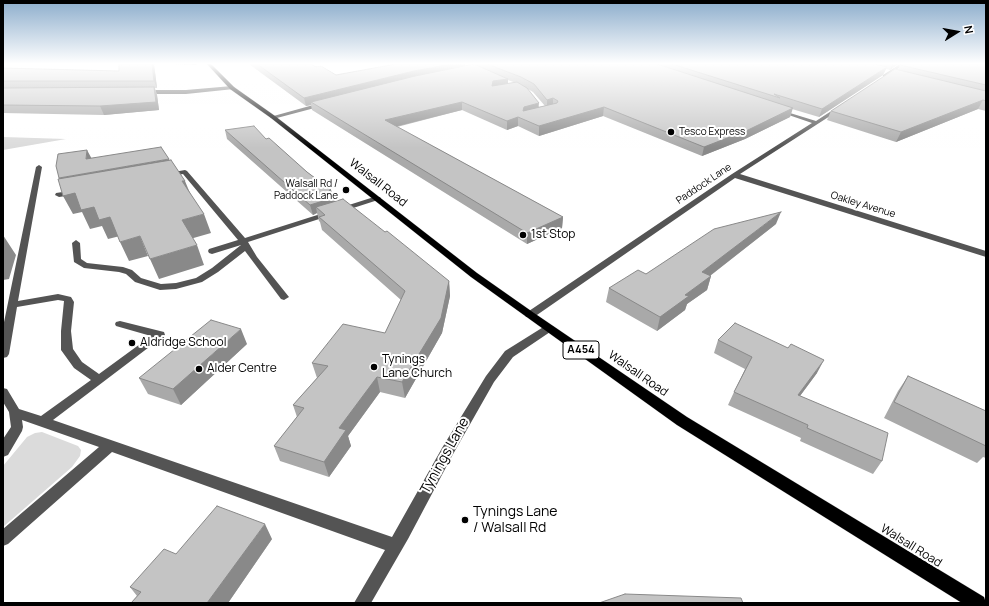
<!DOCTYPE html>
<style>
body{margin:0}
#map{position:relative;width:989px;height:606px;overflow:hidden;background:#fff;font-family:Manrope,sans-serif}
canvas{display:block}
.frame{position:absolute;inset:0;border:4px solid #000;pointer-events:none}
.north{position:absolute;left:937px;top:12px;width:40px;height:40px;-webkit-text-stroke:3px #fff;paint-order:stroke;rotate:79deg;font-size:11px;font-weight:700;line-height:16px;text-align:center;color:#000}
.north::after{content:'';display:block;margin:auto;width:14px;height:18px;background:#000;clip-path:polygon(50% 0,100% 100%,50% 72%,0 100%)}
</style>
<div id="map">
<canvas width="989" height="606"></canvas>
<div class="frame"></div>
<div class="north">N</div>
</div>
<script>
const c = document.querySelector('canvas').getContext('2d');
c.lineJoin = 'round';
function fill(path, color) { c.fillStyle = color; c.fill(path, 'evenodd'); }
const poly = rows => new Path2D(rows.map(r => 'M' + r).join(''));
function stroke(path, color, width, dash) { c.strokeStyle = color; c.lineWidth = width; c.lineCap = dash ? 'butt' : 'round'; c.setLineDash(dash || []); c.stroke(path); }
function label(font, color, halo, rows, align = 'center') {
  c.font = font + ' Manrope,sans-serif'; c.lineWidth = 4; c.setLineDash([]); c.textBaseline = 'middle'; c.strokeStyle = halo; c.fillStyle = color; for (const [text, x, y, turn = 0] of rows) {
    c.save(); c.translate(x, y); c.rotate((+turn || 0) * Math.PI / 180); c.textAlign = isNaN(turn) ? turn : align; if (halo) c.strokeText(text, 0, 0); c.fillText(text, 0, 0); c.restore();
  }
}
fill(poly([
 [3,137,66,139,3,150],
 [42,432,78,446,81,450,80,456,72,467,3,527,3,466,27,437,35,433]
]), '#dbdbdb');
const major = poly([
 [207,64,211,64,234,87,275,116,477,273,534,313,687,417,984,597,986,603,962,603,677,425,471,277,271,118,230,89,207,64]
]);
stroke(major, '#dbdbdb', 1);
fill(poly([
 [175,64,198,64,196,65,175,64],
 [900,64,904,64,887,77,883,77,883,75,900,64],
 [232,86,235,88,234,89,186,94,143,94,140,92,143,90,186,90,232,86],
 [324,102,327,104,326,105,273,119,270,117,324,102],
 [839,106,844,107,740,174,986,251,986,257,735,178,534,317,526,317,525,315,526,313,732,174,812,123,777,111,777,109,816,121,839,106],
 [39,165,42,167,18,301,58,294,71,297,74,302,71,331,73,349,82,362,99,374,151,336,116,326,115,324,116,322,120,321,164,332,165,335,53,420,392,537,442,448,486,376,505,351,545,326,553,326,554,328,553,330,513,357,494,382,452,456,408,539,371,603,354,603,385,550,112,452,8,544,3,546,3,529,99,447,22,420,23,427,22,431,8,455,3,457,3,439,11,427,9,412,3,402,3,388,7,389,19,409,41,416,91,380,74,368,61,350,61,331,64,301,58,300,17,307,9,354,7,357,3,358,3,327,36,167,39,165],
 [185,170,187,171,245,238,374,197,380,197,381,199,248,242,257,257,289,297,284,300,281,299,245,251,218,272,202,282,176,289,160,290,135,282,126,274,119,272,84,268,74,262,72,243,76,240,80,243,81,259,87,263,123,267,132,270,141,278,161,284,176,283,196,278,212,268,241,245,212,254,209,253,208,251,209,249,238,240,183,174,168,177,164,175,168,173,185,170],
 [76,190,79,190,79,194,59,197,55,195,56,193,76,190]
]), '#545454');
fill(major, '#000');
fill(poly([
 [154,64,157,88,155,88,157,95,159,110,104,115,3,113,3,68,119,71],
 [249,64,311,64,336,75,465,66,470,65,468,64,898,64,890,70,886,69,883,75,819,117,792,109,790,117,745,139,702,156,603,116,539,136,518,126,507,130,462,110,397,127,563,217,562,228,527,244,312,110,311,105,306,106],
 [508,80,516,83,508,84],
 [528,89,533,92,545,106,539,107],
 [986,64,986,111,978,109,896,142,827,120,831,111,898,70,900,65],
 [225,130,266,139,307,172,331,190,332,193,336,197,337,201,449,281,450,296,442,333,405,398,380,392,348,436,351,446,329,477,280,461,274,446,297,417,293,405,317,378,312,363,385,333,401,300,322,230,320,222,319,221,317,213,313,215,227,139],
 [776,224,710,276,711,276,707,290,687,304,685,310,657,331,606,302,609,288],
 [718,340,817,373,800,396,882,461,873,474,800,441,801,438,728,405,734,392,745,369,714,353],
 [247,344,181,405,148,394,139,378],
 [908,376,986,411,986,458,983,457,977,463,884,418,898,391],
 [272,539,228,603,131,603,137,596,130,587,176,554]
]), '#a9a9a9');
fill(poly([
 [152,64,154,64,157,88,154,81],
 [451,64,465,64,465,68,311,102,311,105,306,106,304,98,414,71],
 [892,64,898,64,890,70],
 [887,67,883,75,819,117,822,109],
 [508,79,508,86,492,86,493,81],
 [154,87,157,95,159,110,104,115,100,106],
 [553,98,553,107,547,108,547,100],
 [983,100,978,109,896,142,901,132],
 [462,102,462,110,386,129,385,120],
 [539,103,538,111,524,116,523,120,524,107],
 [604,107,603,116,539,136,539,126],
 [793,108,790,117,745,139,702,156,704,147],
 [518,117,518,126,507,130,507,121],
 [87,150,93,161,86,159],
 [169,159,174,171,66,190,59,178],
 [182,181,185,181,192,198],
 [331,190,333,198,336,197,338,207,316,207,317,213,313,215,310,205,329,191],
 [75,193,94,207,110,217,120,236,108,239,102,226,90,229,82,212,73,214,63,196],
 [781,212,776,224,698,285,702,272],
 [204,214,211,233,190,239,182,220],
 [563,217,562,228,527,244,527,233],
 [3,235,16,255,9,279,3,280],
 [140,236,148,256,129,261,120,242],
 [197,245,204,265,159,279,150,259],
 [711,276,707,290,687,304,685,310,657,331,660,317,685,295],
 [449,281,450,296,442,333,405,398,402,382],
 [241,329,247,344,181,405,173,389],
 [824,360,817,373,791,408,798,395],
 [377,377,380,392,348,436,351,446,329,477,324,462,339,428],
 [265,524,272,539,228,603,207,603]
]), '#898989');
const building = poly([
 [119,64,152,64,154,81,3,81,3,68,119,71,119,64],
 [257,64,311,64,316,67,321,66,336,75,396,64,451,64,414,71,304,98,257,64],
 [474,64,508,79,493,81,492,86,517,82,527,88,539,103,524,107,523,111,557,103,558,101,553,98,547,100,534,84,521,77,487,64,657,64,793,108,748,130,704,147,604,107,539,126,518,117,507,121,462,102,385,120,563,217,527,233,311,102,415,76,474,64],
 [672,64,874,64,887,67,822,109,774,94,780,98,672,64],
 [902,64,986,64,986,85,900,65,902,64],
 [895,69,986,91,986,101,983,100,901,132,831,111,895,69],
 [154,87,156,102,100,106,3,105,3,88,154,87],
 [254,126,266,139,269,138,307,172,331,190,329,191,336,197,310,205,225,130,254,126],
 [161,147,169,159,59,178,56,166,58,154,87,150,86,159,161,147],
 [171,160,185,181,182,181,204,214,182,220,197,245,150,259,140,236,120,242,110,217,99,220,94,207,81,210,75,193,63,196,58,179,171,160],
 [343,199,385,232,387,231,449,281,441,318,402,382,377,377,339,428,346,430,324,462,274,446,304,408,293,405,328,366,312,363,343,324,385,333,405,291,319,217,325,215,316,207,343,199],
 [781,212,702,272,711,276,685,295,689,296,660,317,609,288,638,270,646,274,714,229,781,212],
 [211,320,241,329,173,389,139,378,211,320],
 [735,323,788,348,791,344,824,360,798,395,888,433,882,461,807,428,808,425,734,392,752,357,718,340,735,323],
 [908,376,986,411,986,446,894,402,908,376],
 [217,506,265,524,207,603,131,603,141,592,130,587,164,549,176,554,217,506],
 [625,594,741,598,743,603,599,603,625,594]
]);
fill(building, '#c4c4c4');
stroke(building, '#898989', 1);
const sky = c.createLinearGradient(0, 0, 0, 148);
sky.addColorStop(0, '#8cadcc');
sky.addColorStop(0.43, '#fff');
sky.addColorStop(1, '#ffffff00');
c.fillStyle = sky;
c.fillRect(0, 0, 989, 148);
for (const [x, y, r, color] of [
 [671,132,4,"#000"],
 [346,190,4,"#000"],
 [523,235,4,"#000"],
 [132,343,4,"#000"],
 [374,367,4,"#000"],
 [199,369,4,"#000"],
 [465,520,4,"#000"]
]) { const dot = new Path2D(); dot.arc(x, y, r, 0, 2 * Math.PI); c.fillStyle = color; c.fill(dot); stroke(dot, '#fff', 1.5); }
label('10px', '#000', '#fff', [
 ["Tesco Express",679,132],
 ["Walsall Rd /",338,184,"right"],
 ["Paddock Lane",338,196,"right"]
], 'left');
label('10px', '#000', '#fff', [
 ["Paddock Lane",704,184,-34],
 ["Oakley Avenue",863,205,17]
]);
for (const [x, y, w] of [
 [581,350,36]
]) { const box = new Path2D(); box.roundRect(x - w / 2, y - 9, w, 18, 3); c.fillStyle = '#fff'; c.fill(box); stroke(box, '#000', 1); }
label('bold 11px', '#000', null, [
 ["A454",581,350]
]);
label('12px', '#000', '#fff', [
 ["Walsall Road",378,183,38],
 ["Walsall Road",638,374,35],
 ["Walsall Road",911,546,32]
]);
label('12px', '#000', '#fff', [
 ["1st Stop",531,235],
 ["Aldridge School",140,343],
 ["Tynings",382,360],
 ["Lane Church",382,374],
 ["Alder Centre",207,369]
], 'left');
label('14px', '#000', '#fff', [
 ["Tynings Lane",445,456,-61]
]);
label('14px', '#000', '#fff', [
 ["Tynings Lane",473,512],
 ["/ Walsall Rd",473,528]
], 'left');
</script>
